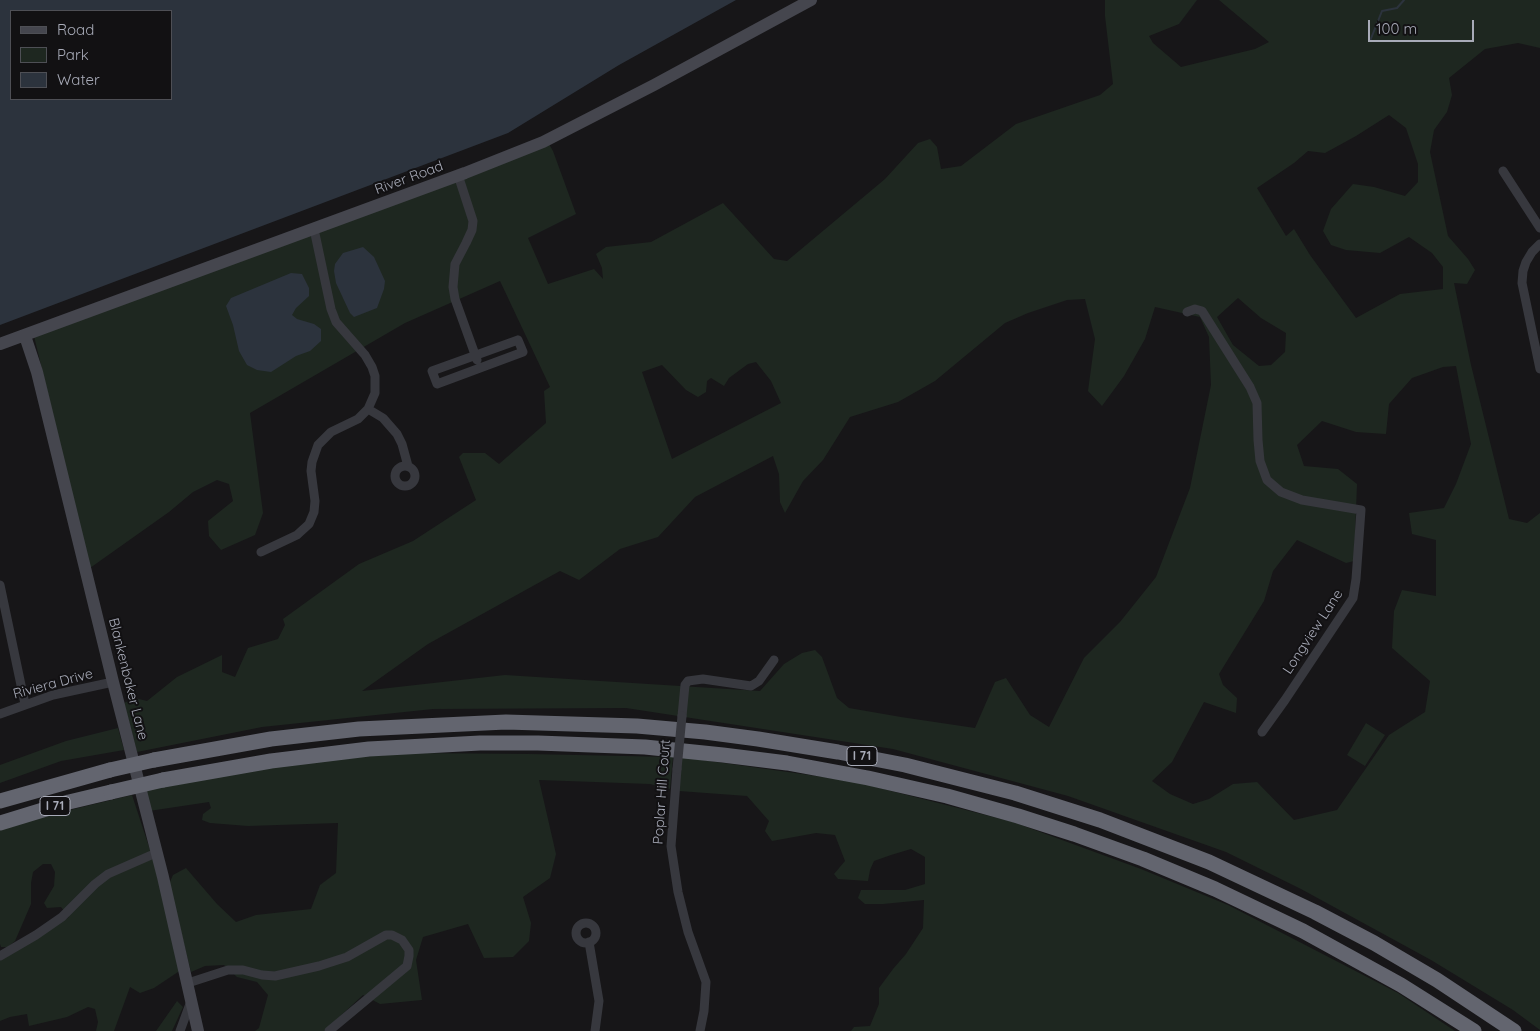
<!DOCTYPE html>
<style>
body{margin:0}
#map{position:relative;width:1540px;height:1031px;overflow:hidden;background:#171618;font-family:Quicksand,sans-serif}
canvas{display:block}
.legend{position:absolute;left:10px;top:10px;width:162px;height:90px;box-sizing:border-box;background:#121113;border:1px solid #4e4f55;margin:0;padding:6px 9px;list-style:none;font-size:15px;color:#a8abb8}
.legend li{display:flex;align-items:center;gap:10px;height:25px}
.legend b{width:25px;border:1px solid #4e4f55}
.scale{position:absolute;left:1368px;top:20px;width:106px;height:22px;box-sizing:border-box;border:2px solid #a8abb8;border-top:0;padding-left:6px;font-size:15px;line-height:18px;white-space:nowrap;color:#a8abb8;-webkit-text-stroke:4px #121113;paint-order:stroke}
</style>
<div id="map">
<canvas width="1540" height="1031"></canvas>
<ul class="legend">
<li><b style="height:6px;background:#45464e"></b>Road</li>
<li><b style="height:14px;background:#1e2720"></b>Park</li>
<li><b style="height:14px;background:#2c333d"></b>Water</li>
</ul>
<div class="scale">100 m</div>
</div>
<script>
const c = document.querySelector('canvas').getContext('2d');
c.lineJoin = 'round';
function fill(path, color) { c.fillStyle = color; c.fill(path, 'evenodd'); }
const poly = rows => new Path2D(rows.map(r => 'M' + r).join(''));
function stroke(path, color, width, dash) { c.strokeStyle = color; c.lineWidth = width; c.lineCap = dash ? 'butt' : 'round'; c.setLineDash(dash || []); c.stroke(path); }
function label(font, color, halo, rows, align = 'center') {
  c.font = font + ' Quicksand,sans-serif'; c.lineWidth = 4; c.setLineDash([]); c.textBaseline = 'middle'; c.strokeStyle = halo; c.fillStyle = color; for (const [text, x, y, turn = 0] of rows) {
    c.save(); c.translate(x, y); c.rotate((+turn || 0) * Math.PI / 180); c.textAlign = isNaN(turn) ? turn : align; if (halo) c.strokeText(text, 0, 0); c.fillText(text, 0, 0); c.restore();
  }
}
fill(poly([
 [1105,0,1197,0,1179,24,1149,36,1153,43,1181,67,1255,49,1269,42,1219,0,1540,0,1540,48,1518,43,1485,49,1449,78,1452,95,1447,112,1434,130,1430,152,1448,236,1468,259,1475,270,1467,284,1454,283,1471,365,1509,519,1527,523,1540,513,1540,1030,1513,1010,1431,960,1301,889,1226,852,1068,796,893,749,626,708,433,709,262,727,137,752,124,703,135,698,147,701,177,677,222,655,222,672,235,677,248,648,278,639,285,625,283,619,359,564,413,541,476,500,459,457,463,453,485,453,499,464,546,423,544,391,550,387,500,281,405,323,250,413,263,513,255,535,221,550,209,536,208,521,233,501,229,484,217,480,193,492,169,512,90,568,34,336,549,144,553,151,576,214,528,238,548,284,594,269,603,279,602,268,596,254,606,247,651,242,723,203,774,259,787,261,885,179,918,143,930,139,937,147,941,169,961,166,1016,124,1100,95,1113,84,1105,16],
 [1389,115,1406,128,1418,164,1418,182,1405,196,1374,187,1353,184,1331,209,1323,231,1331,245,1346,250,1380,253,1409,237,1432,253,1443,267,1443,289,1400,294,1356,318,1310,255,1294,229,1286,236,1257,188,1294,163,1308,151,1325,153,1356,136],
 [1238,298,1261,318,1286,333,1285,352,1271,365,1259,366,1233,345,1217,317],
 [1085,299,1095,339,1088,391,1102,406,1124,376,1145,339,1155,307,1200,317,1209,337,1211,385,1190,488,1156,577,1120,622,1084,658,1049,727,1030,715,1006,678,995,682,975,728,901,717,849,708,837,698,822,657,815,650,802,653,784,664,760,691,505,675,362,691,428,644,560,571,579,580,620,549,658,537,695,497,773,456,779,474,780,502,785,513,803,481,823,460,850,417,898,402,935,381,1005,323,1028,313,1067,300],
 [756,362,771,381,781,403,672,459,642,372,662,365,686,390,698,397,706,392,707,381,711,378,724,386,729,378,748,364],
 [1456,366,1471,444,1456,484,1444,508,1409,513,1412,534,1436,540,1436,596,1402,590,1394,611,1392,648,1430,681,1425,712,1389,735,1337,810,1294,820,1257,782,1233,784,1209,799,1193,804,1170,794,1152,781,1172,762,1204,702,1236,713,1237,698,1223,685,1219,674,1264,601,1273,571,1297,540,1346,563,1354,561,1357,484,1338,469,1304,466,1297,445,1322,421,1356,432,1386,434,1389,404,1412,378,1443,367],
 [1366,723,1385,735,1365,766,1347,755],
 [118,728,124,750,61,761,0,783,0,765,66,741],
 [409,753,529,754,673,757,670,789,650,784,539,780,556,854,550,878,523,897,531,923,529,941,513,957,484,958,468,924,423,937,416,960,422,1000,380,1004,363,995,324,1031,255,1031,259,1028,268,995,257,982,237,977,224,965,205,966,191,972,169,884,173,875,186,868,217,904,236,922,256,915,311,909,320,885,336,873,338,823,248,826,210,823,202,820,203,814,211,808,209,802,149,811,146,790,221,775,322,760],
 [681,757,852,781,1013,822,1141,869,1228,905,1398,993,1455,1031,851,1031,854,1027,870,1026,879,1004,879,988,893,969,906,954,923,928,924,900,883,904,865,904,858,898,861,890,905,890,925,884,925,857,911,849,891,855,874,861,870,870,868,881,838,879,834,874,845,861,835,835,816,833,772,841,765,831,769,821,747,796,679,791],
 [132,795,153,859,181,970,154,988,140,993,130,987,114,1031,96,1031,98,1022,95,1009,88,1007,67,1017,29,1026,27,1014,10,1017,0,1021,0,959,69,917,61,907,47,908,44,903,54,886,55,872,51,864,43,864,33,872,31,883,31,904,15,941,8,947,1,947,0,944,0,829,24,821],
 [177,1001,183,1007,172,1031,156,1031]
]), '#1e2720');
fill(poly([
 [0,0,736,0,619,65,508,133,0,325],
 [171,11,171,99,11,99,11,11],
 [363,247,374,257,385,281,384,289,377,308,354,317,350,313,336,283,334,271,335,264,343,253],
 [291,273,302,274,309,288,309,296,296,308,292,315,297,319,314,324,321,329,321,341,310,351,296,356,271,372,257,370,247,365,239,351,233,325,226,306,231,298]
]), '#2c333d');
stroke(poly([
 [1370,41,1382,11,1397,8,1404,0]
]), '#2c333d', 2);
stroke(poly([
 [1503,171,1540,228],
 [458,175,473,221,472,230,466,243,455,264,453,287,455,299,477,360],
 [1540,244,1532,252,1526,262,1523,271,1522,283,1540,369],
 [1187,312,1195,309,1202,311,1250,387,1257,403,1258,440,1260,461,1267,480,1281,492,1302,500,1361,510,1356,579,1353,598,1285,700,1262,732],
 [518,340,523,352,437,384,432,371,518,340],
 [368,409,383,418,397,434,402,444,408,466],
 '395 476a10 10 0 1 1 20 0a10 10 0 1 1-20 0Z',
 [261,552,297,535,309,524,314,512,315,501,311,471,312,462,318,445,331,432,358,419,368,409,375,393,375,376,372,367,365,355,336,322,331,309,314,229],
 [0,585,25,704],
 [0,714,53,695,113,682],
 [682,716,685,685,688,681,703,679,751,686,759,681,774,660],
 [677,769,671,846,678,892,688,932,706,982,704,1011,700,1031],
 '576 933a10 10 0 1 1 20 0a10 10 0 1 1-20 0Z',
 [589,942,599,1001,595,1031],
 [0,956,36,935,62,917,95,884,108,874,156,853],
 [188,983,228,970,243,970,262,975,275,976,319,966,347,957,386,935,392,935,402,940,409,950,409,956,407,966,329,1031],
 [180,1031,191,1001]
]), '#37383e', 9);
stroke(poly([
 [25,336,37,372,113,682,163,877,198,1031],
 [0,344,465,173,543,142,654,85,811,0]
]), '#45464e', 12);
stroke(poly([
 [154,760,271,739,359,729,506,722,637,726,705,732,758,739,838,752,905,765,1015,793,1100,820,1209,862,1315,912,1374,943,1437,980,1514,1031],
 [163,780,271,761,369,749,480,743,538,743,645,747,723,755,787,763,868,778,947,796,1018,816,1074,834,1143,859,1215,889,1303,931,1401,985,1474,1031],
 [0,801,110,770],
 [0,823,69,802,111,792]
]), '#63656f', 15);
stroke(poly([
 [677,769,682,716]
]), '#37383e', 9);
stroke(poly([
 [110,770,154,760],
 [111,792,163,780]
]), '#63656f', 15);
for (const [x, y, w] of [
 [862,756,30],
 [55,806,30]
]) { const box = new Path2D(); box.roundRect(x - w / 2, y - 9.5, w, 19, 4); c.fillStyle = '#121113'; c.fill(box); stroke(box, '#a8abb8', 1); }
label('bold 12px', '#a8abb8', null, [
 ["I 71",862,756],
 ["I 71",55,806]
]);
label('14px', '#a8abb8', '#121113', [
 ["River Road",409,178,-20],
 ["Longview Lane",1313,632,-57],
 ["Blankenbaker Lane",128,679,76],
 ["Riviera Drive",53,684,-15],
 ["Poplar Hill Court",662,792,-86]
]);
</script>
